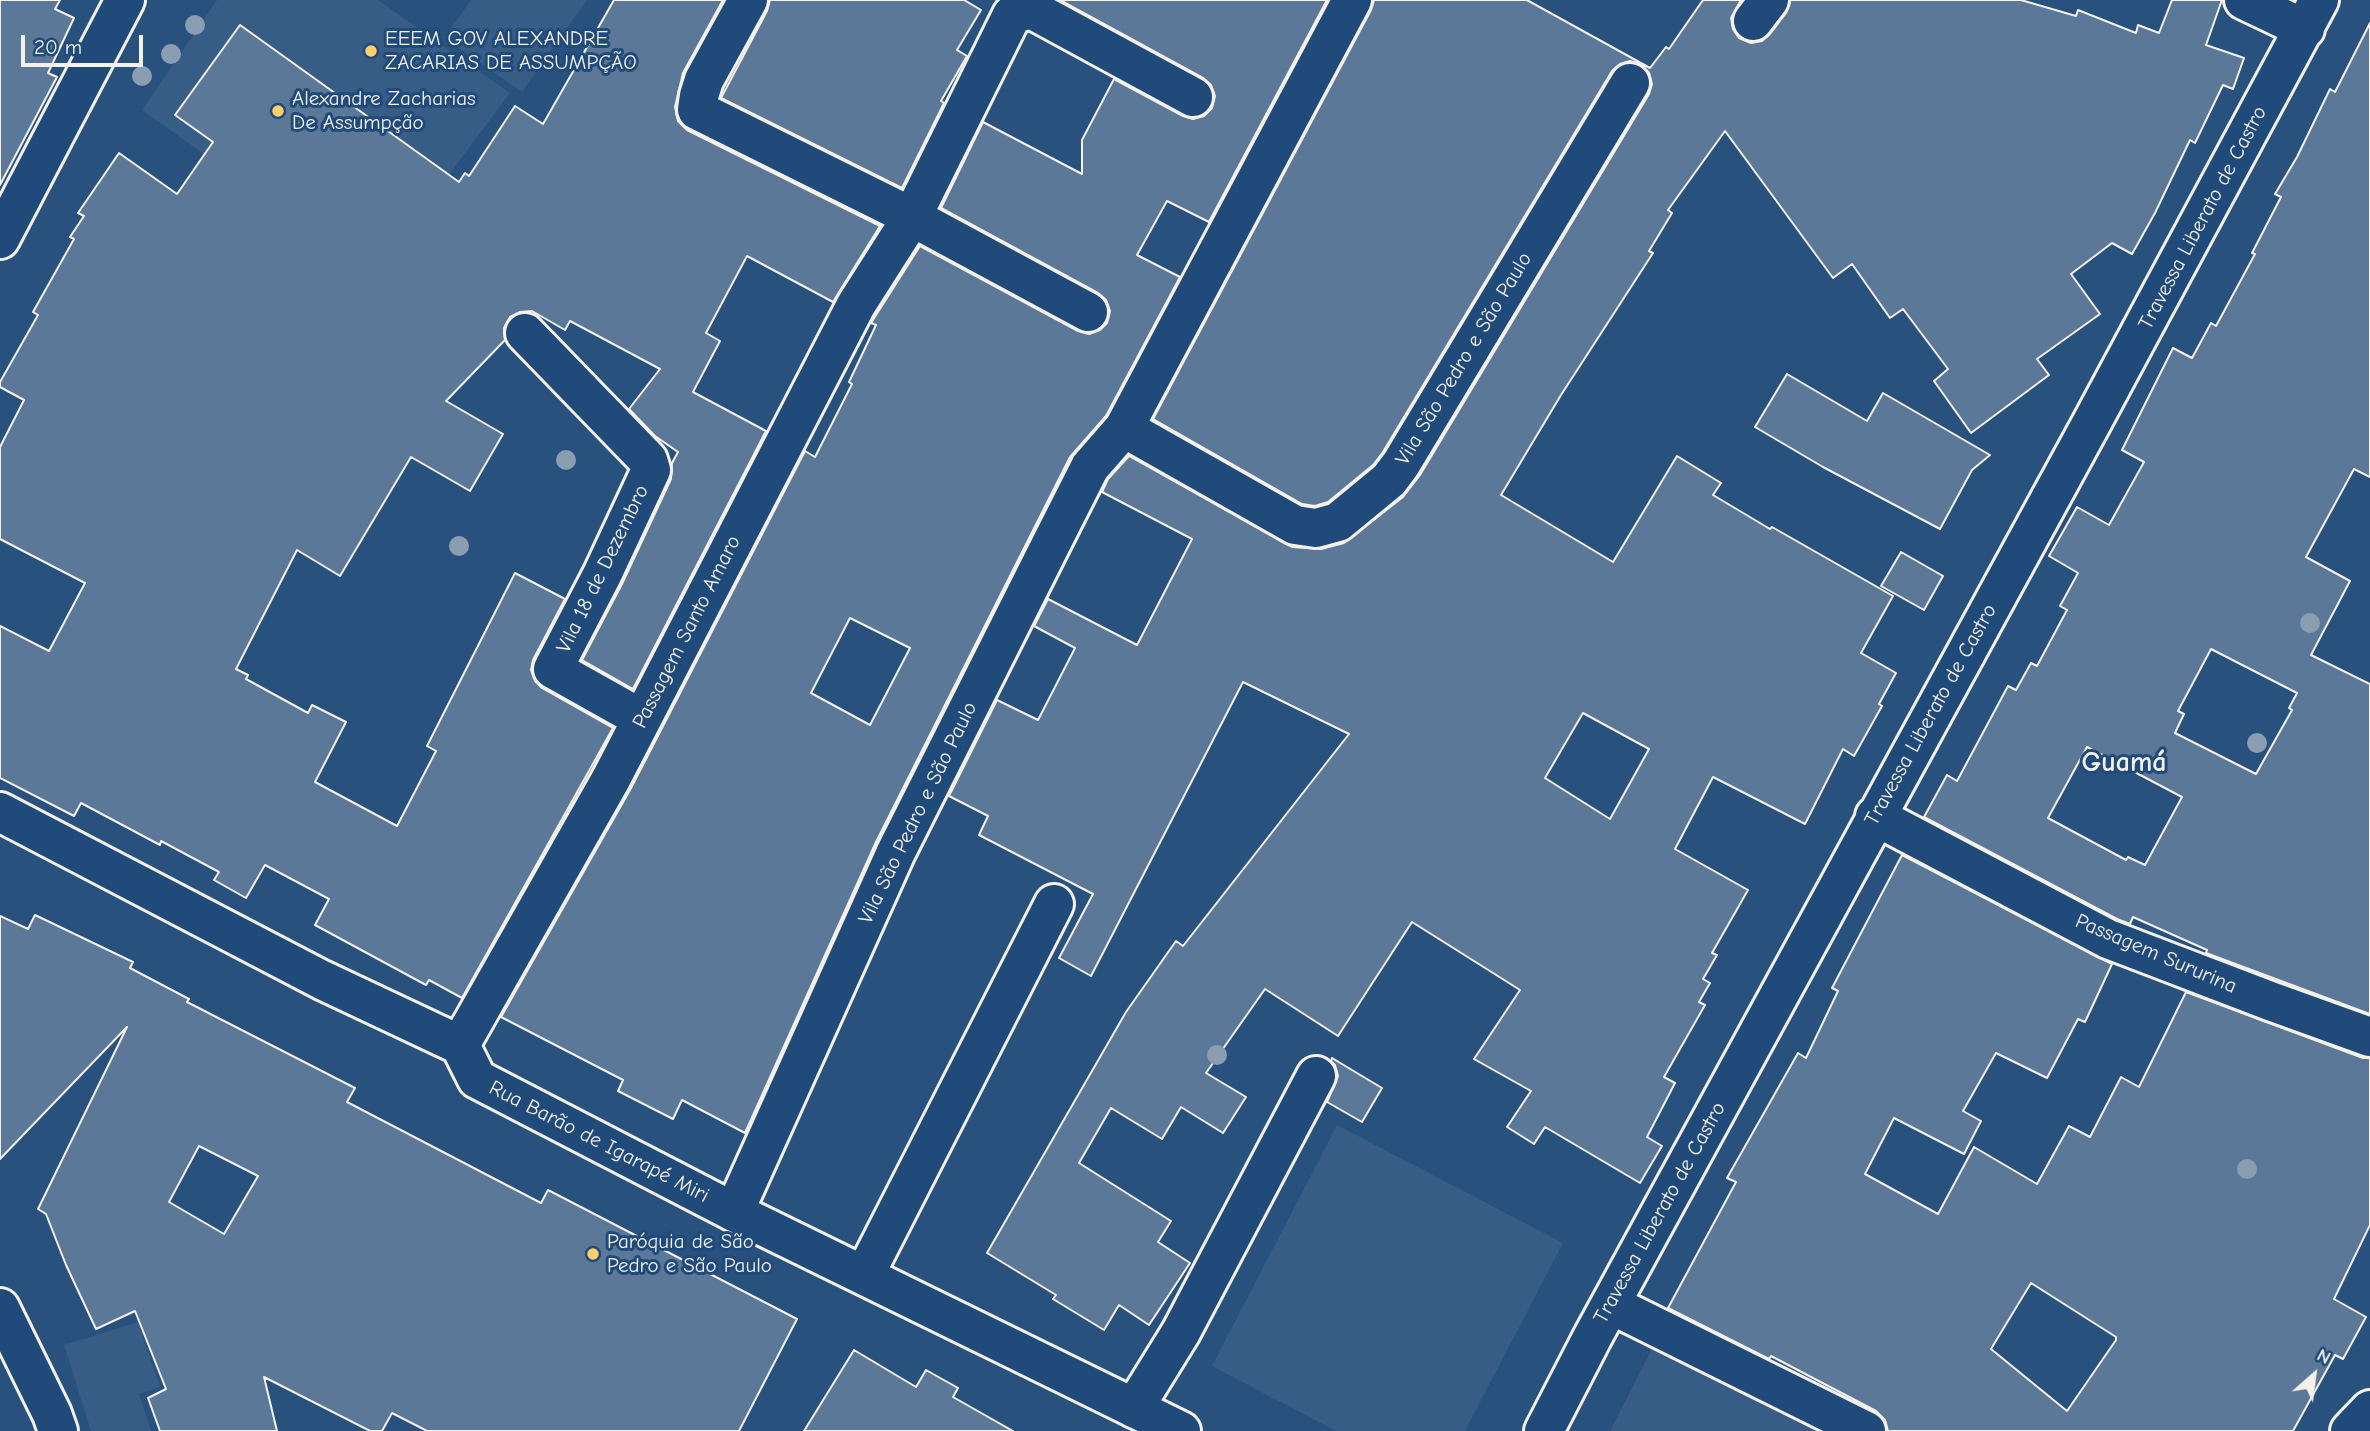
<!DOCTYPE html>
<meta charset="utf-8">
<style>
body{margin:0}
#map{position:relative;width:2370px;height:1431px;overflow:hidden;background:#28517e;font-family:"Comic Neue",sans-serif}
canvas{display:block}
.north{position:absolute;left:2279px;top:1340px;width:70px;height:70px;-webkit-text-stroke:5px #1f4a7a;paint-order:stroke;rotate:28deg;font-size:19px;font-weight:700;line-height:28px;text-align:center;color:#f4f1e8}
.north::after{content:'';display:block;margin:auto;width:24px;height:32px;background:#f4f1e8;clip-path:polygon(50% 0,100% 100%,50% 72%,0 100%)}
.scale{position:absolute;left:21px;top:35px;width:122px;height:32px;box-sizing:border-box;border:4px solid #f4f1e8;border-top:0;padding-left:9px;font-size:21px;line-height:24px;white-space:nowrap;color:#f4f1e8;-webkit-text-stroke:5px #1f4a7a;paint-order:stroke}
</style>
<div id="map">
<canvas width="2370" height="1431"></canvas>
<div class="north">N</div>
<div class="scale">20 m</div>
</div>
<script>
const c = document.querySelector('canvas').getContext('2d');
c.lineJoin = 'round';
function fill(path, color) { c.fillStyle = color; c.fill(path, 'evenodd'); }
const poly = rows => new Path2D(rows.map(r => 'M' + r).join(''));
function stroke(path, color, width, dash) { c.strokeStyle = color; c.lineWidth = width; c.lineCap = dash ? 'butt' : 'round'; c.setLineDash(dash || []); c.stroke(path); }
function label(font, color, halo, rows, align = 'center') {
  c.font = font + ' "Comic Neue",sans-serif'; c.lineWidth = 6; c.setLineDash([]); c.textBaseline = 'middle'; c.strokeStyle = halo; c.fillStyle = color; for (const [text, x, y, turn = 0] of rows) {
    c.save(); c.translate(x, y); c.rotate((+turn || 0) * Math.PI / 180); c.textAlign = isNaN(turn) ? turn : align; if (halo) c.strokeText(text, 0, 0); c.fillText(text, 0, 0); c.restore();
  }
}
fill(poly([
 [217,0,378,0,510,93,374,275,142,110],
 [471,0,587,0,522,92,444,38],
 [1337,1125,1563,1243,1465,1431,1336,1431,1212,1366],
 [138,1322,160,1387,139,1394,151,1431,91,1431,64,1345],
 [1657,1339,1837,1431,1610,1431]
]), '#375d86');
const building = poly([
 [0,0,60,0,55,9,74,18,48,73,57,77,0,185,0,0],
 [614,0,723,0,683,73,675,107,678,121,687,130,880,226,833,302,747,256,706,333,720,341,693,392,766,431,633,689,582,660,622,584,671,479,672,463,678,452,655,436,629,409,660,369,570,321,565,330,532,311,520,312,510,317,504,328,505,340,446,401,503,434,470,491,411,457,340,576,297,550,236,669,248,675,246,679,308,713,312,705,346,722,315,782,397,826,436,751,427,746,515,573,565,599,533,660,531,670,535,681,542,688,613,728,462,998,429,980,426,985,315,925,329,899,265,865,246,898,214,880,219,872,161,841,160,845,81,803,74,816,0,778,0,626,49,651,85,583,0,539,0,447,24,400,0,387,0,382,38,315,33,312,74,239,70,237,84,216,78,213,119,153,177,194,213,142,175,115,240,25,459,182,465,173,469,176,515,106,543,124,614,0],
 [770,0,964,0,981,10,957,50,967,56,941,101,944,103,902,188,721,98,767,11,770,0],
 [1060,0,1327,0,1209,222,1167,201,1137,255,1180,277,1106,416,1070,457,876,842,745,1133,682,1100,673,1119,618,1091,623,1080,501,1017,630,790,805,451,815,457,852,384,849,382,876,325,871,323,920,246,1078,331,1089,334,1100,330,1107,323,1110,311,1106,300,1098,293,941,208,983,122,1082,174,1082,140,1114,79,1183,116,1193,119,1204,116,1212,108,1215,96,1211,85,1203,78,1060,0],
 [850,618,910,648,870,725,811,693,850,618],
 [1374,0,1527,0,1650,68,1666,47,1669,49,1703,0,1741,0,1731,18,1733,29,1739,38,1751,43,1762,41,1770,34,1786,13,1790,0,2021,0,2076,16,2078,10,2136,33,2138,25,2159,33,2172,0,2222,0,2206,45,2244,58,2233,89,2223,85,2195,143,2190,140,2155,213,2132,254,2112,243,2071,274,2100,314,2037,359,2049,375,1971,433,1934,381,1948,369,1903,309,1890,318,1852,264,1833,278,1725,131,1668,210,1672,213,1649,251,1653,253,1561,395,1501,495,1613,562,1677,456,1721,483,1713,495,1770,529,1772,527,1893,596,1861,653,1896,673,1879,704,1882,706,1854,756,1843,749,1805,824,1713,777,1675,849,1748,890,1712,953,1717,955,1703,979,1710,983,1699,1002,1705,1005,1664,1077,1675,1083,1647,1137,1662,1146,1640,1183,1545,1127,1534,1144,1507,1127,1531,1091,1474,1059,1520,990,1412,922,1338,1036,1265,989,1206,1073,1246,1097,1223,1133,1181,1107,1162,1139,1111,1108,1079,1163,1171,1221,1158,1242,1190,1263,1149,1325,1119,1305,1104,1330,1053,1299,1056,1295,987,1253,1126,1012,1176,941,1183,946,1349,734,1243,682,1091,976,1059,958,1093,894,979,835,988,816,949,796,997,700,1038,720,1075,648,1034,626,1048,599,1137,645,1192,539,1102,492,1108,479,1129,456,1292,547,1321,549,1344,543,1403,497,1420,475,1649,94,1652,84,1649,73,1641,64,1630,61,1620,64,1612,71,1383,452,1373,465,1328,502,1315,506,1302,504,1153,419,1371,10,1374,0],
 [1583,713,1649,749,1610,819,1545,778,1583,713],
 [2370,23,2370,477,2354,469,2306,557,2350,581,2311,655,2370,684,2370,1014,2206,953,2207,950,2133,917,2130,924,2117,919,1924,817,1947,775,1957,781,2008,686,2016,690,2031,663,2037,666,2067,610,2060,606,2078,573,2049,556,2077,507,2109,525,2144,462,2122,450,2173,348,2192,358,2211,323,2216,326,2255,254,2252,253,2281,197,2275,194,2297,157,2330,89,2335,92,2370,23],
 [2211,649,2297,693,2289,708,2292,710,2256,774,2175,733,2184,714,2178,711,2211,649],
 [2087,747,2182,797,2145,865,2128,857,2126,860,2048,818,2087,747],
 [1787,374,1867,421,1883,393,1990,455,1972,470,1940,529,1823,467,1755,427,1787,374],
 [1901,552,1943,576,1924,610,1881,586,1901,552],
 [1902,855,2112,964,2085,1022,2078,1019,2047,1078,1996,1053,1963,1111,1981,1121,1964,1154,1894,1118,1865,1174,1938,1214,1974,1147,2037,1184,2069,1126,2090,1137,2121,1077,2139,1087,2186,992,2363,1058,2370,1058,2370,1225,2334,1299,2366,1317,2343,1359,2335,1355,2293,1431,1888,1431,1885,1420,1876,1411,1771,1356,1769,1359,1668,1308,1736,1182,1727,1178,1798,1053,1806,1058,1838,991,1832,988,1902,855],
 [2031,1283,2116,1337,2116,1340,2067,1411,1991,1349,2031,1283],
 [35,915,133,962,130,968,189,999,187,1002,355,1088,347,1102,541,1203,548,1190,797,1319,739,1431,427,1431,392,1413,382,1431,370,1431,264,1377,277,1431,160,1431,148,1398,166,1389,135,1311,96,1329,66,1265,46,1214,38,1209,127,1027,0,1159,0,916,28,929,35,915],
 [199,1146,258,1176,224,1234,169,1202,199,1146],
 [1332,1058,1382,1088,1362,1122,1327,1102,1338,1076,1335,1065,1331,1061,1332,1058],
 [854,1350,916,1387,926,1370,958,1388,953,1397,1013,1431,804,1431,854,1350]
]);
fill(building, '#5b7899');
stroke(building, '#f4f1e8', 2);
const minor = poly([
 [748,0,704,80,699,96,697,110,912,217,1088,312],
 [2244,0,2305,29],
 [1753,21,1769,0],
 [0,239,125,0],
 [525,333,648,460,651,470,602,575,553,669,642,719],
 [1124,428,1295,525,1316,528,1338,522,1389,480,1401,464,1630,83],
 [1875,816,2108,939,2270,1001,2370,1037],
 [460,1045,611,779,856,305,912,217,1012,15,1031,9,1193,97],
 [734,1212,896,852,1051,544,1090,467,1124,428,1352,0],
 [865,1274,1054,904],
 [1612,1305,1866,1431],
 [0,1308,52,1414,58,1431],
 [1134,1408,1181,1332,1316,1076],
 [1544,1431,1593,1336,2091,424,2319,0],
 [2350,1431,2370,1410]
]);
const major = poly([
 [0,812,322,980,460,1045,477,1079,734,1212,1181,1431]
]);
stroke(minor, '#f4f1e8', 44);
stroke(major, '#f4f1e8', 44);
stroke(minor, '#1f4a7a', 38);
stroke(major, '#1f4a7a', 38);
c.fillStyle = '#8a9db1';
for (const [x, y] of [
 [195,25],
 [171,54],
 [142,76],
 [566,460],
 [459,546],
 [2310,623],
 [2257,743],
 [1217,1055],
 [2247,1169]
]) { c.beginPath(); c.arc(x, y, 10, 0, 2 * Math.PI); c.fill(); }
for (const [x, y, r, color] of [
 [371,51,7,"#ffd166"],
 [278,111,7,"#ffd166"],
 [593,1254,7,"#ffd166"]
]) { const dot = new Path2D(); dot.arc(x, y, r, 0, 2 * Math.PI); c.fillStyle = color; c.fill(dot); stroke(dot, '#1f4a7a', 2.5); }
label('21px', '#f4f1e8', '#1f4a7a', [
 ["EEEM GOV ALEXANDRE",385,39],
 ["ZACARIAS DE ASSUMPÇÃO",385,63],
 ["Alexandre Zacharias",292,99],
 ["De Assumpção",292,123],
 ["Paróquia de São",607,1242],
 ["Pedro e São Paulo",607,1266]
], 'left');
label('21px', '#f4f1e8', '#1f4a7a', [
 ["Travessa Liberato de Castro",2203,218,-62],
 ["Vila São Pedro e São Paulo",1464,359,-59],
 ["Vila 18 de Dezembro",603,569,-64],
 ["Passagem Santo Amaro",687,632,-63],
 ["Travessa Liberato de Castro",1931,715,-61],
 ["Vila São Pedro e São Paulo",918,813,-64],
 ["Passagem Sururina",2156,954,23],
 ["Rua Barão de Igarapé Miri",599,1142,27],
 ["Travessa Liberato de Castro",1660,1213,-61]
]);
label('bold 28px', '#f4f1e8', '#1f4a7a', [
 ["Guamá",2124,763]
]);
</script>
